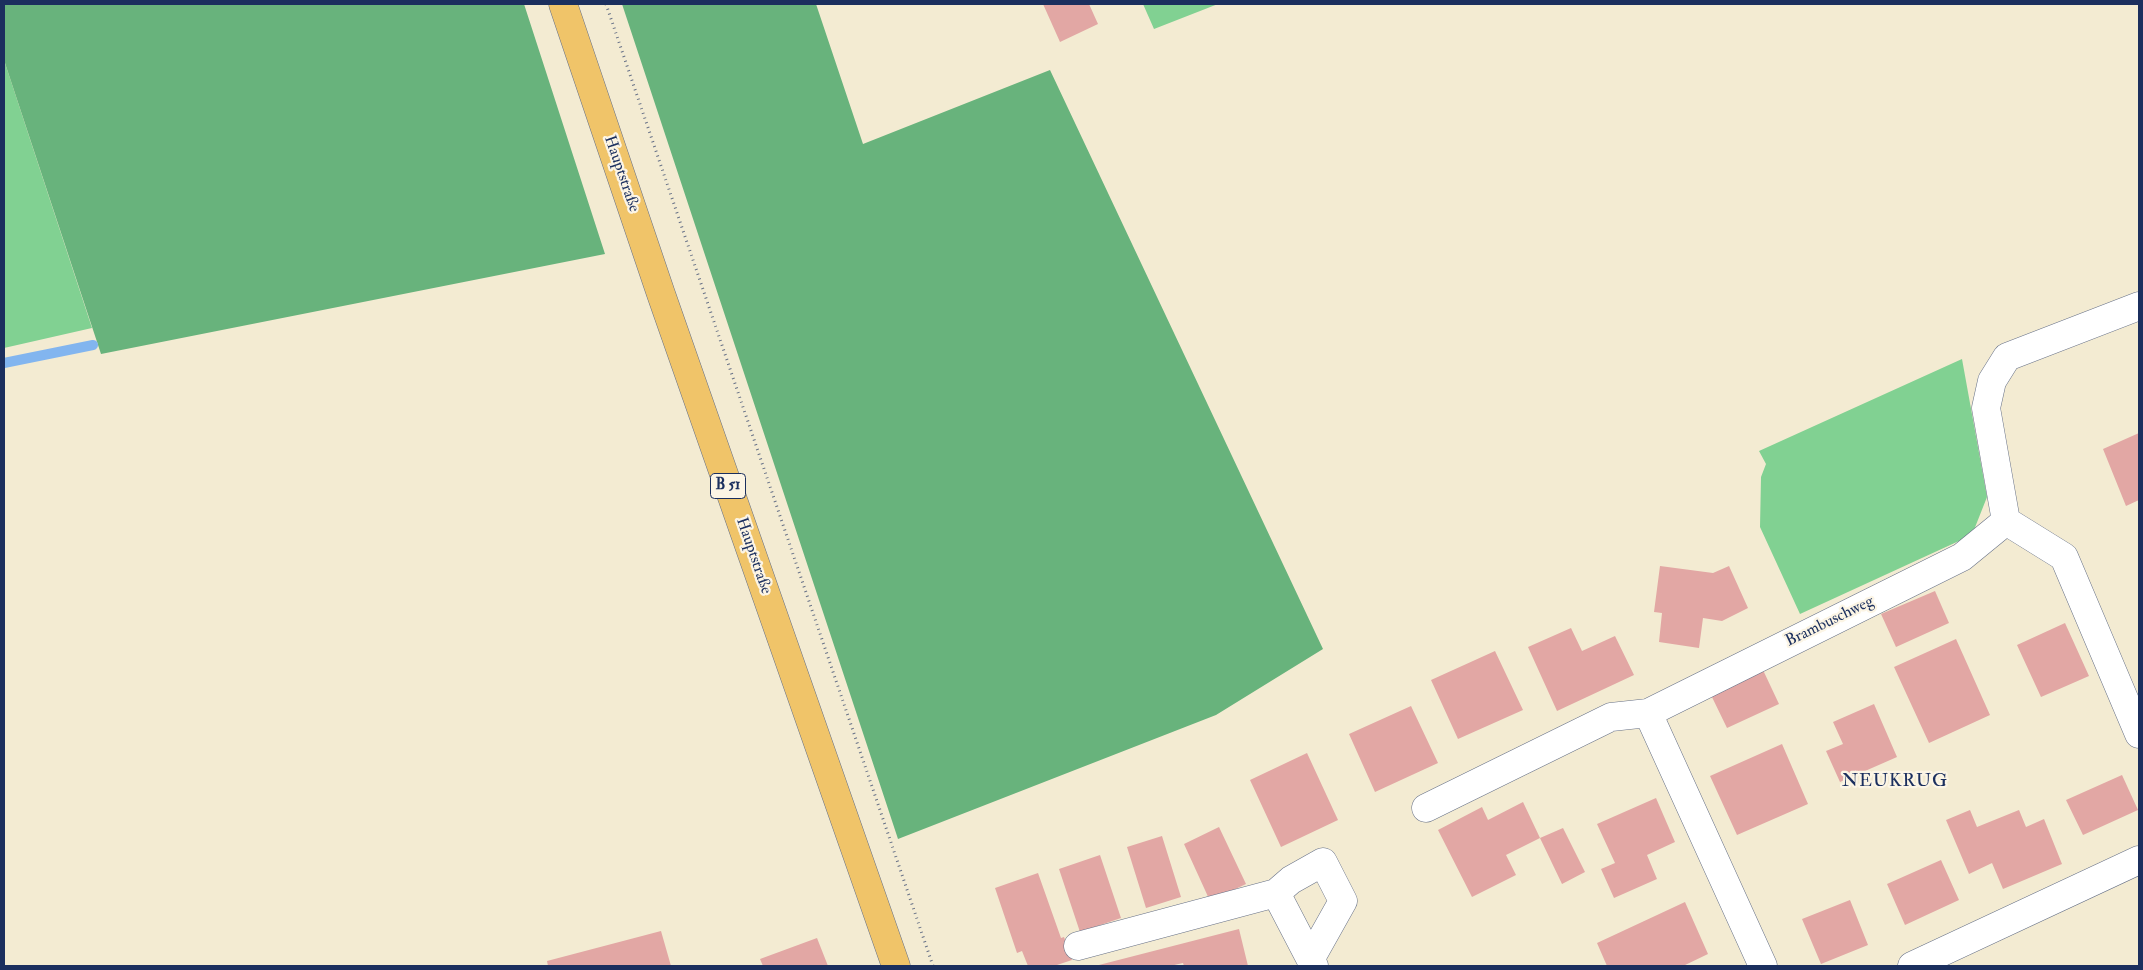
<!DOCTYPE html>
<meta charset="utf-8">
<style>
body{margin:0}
#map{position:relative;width:2143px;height:970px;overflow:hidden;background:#f3ebd2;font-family:"IM FELL Double Pica",serif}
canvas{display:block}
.frame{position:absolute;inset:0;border:5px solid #1b2f5e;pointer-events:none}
</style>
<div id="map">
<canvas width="2143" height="970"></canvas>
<div class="frame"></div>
</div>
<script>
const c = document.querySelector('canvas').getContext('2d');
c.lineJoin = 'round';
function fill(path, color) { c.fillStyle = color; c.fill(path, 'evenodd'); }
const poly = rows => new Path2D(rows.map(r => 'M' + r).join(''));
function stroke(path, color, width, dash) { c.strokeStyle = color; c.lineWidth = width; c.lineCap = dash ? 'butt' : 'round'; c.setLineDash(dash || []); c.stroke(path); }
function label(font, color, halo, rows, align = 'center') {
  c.font = font + ' "IM FELL Double Pica",serif'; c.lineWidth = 4.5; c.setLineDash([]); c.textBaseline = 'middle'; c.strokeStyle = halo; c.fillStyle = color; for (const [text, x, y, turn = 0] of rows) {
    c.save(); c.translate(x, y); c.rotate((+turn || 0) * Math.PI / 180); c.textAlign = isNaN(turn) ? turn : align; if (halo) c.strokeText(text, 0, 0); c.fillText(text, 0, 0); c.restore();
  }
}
fill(poly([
 [1143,4,1218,4,1154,29],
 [4,60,92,328,4,348],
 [1962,359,1987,497,1972,535,1800,614,1760,527,1761,477,1766,464,1759,451]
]), '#81d192');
fill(poly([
 [4,4,524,4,605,254,101,354,4,60],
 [622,4,816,4,863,144,1050,70,1323,649,1216,715,898,839]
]), '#68b37c');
stroke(poly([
 [4,363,93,345]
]), '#82b5ef', 10);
fill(poly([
 [1043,4,1089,4,1098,24,1060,42],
 [2139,433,2139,500,2126,506,2103,449],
 [1660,566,1713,573,1729,566,1748,608,1722,621,1703,618,1699,648,1659,642,1662,613,1654,612],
 [1935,591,1949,623,1896,647,1881,614],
 [2065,623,2089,676,2041,697,2017,645],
 [1571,628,1582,651,1615,636,1634,675,1557,711,1528,647],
 [1956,639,1990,715,1929,743,1894,667],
 [1495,651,1523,710,1458,739,1431,680],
 [1763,670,1779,704,1727,728,1711,695],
 [1874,704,1897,757,1840,782,1826,751,1843,744,1833,722],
 [1411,706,1438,763,1375,792,1349,734],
 [1782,744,1808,804,1737,835,1710,776],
 [1307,753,1338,820,1281,847,1250,780],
 [2122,775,2138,810,2083,835,2066,800],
 [1656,798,1675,842,1647,855,1657,879,1614,898,1601,869,1615,863,1597,824],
 [1523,802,1540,838,1506,855,1516,875,1472,897,1438,830,1482,807,1488,820],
 [1970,810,1977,827,2019,810,2026,827,2044,819,2062,864,2003,889,1992,863,1969,874,1946,820],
 [1219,827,1246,884,1210,901,1184,844],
 [1563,828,1585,872,1562,884,1540,838],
 [1162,836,1181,897,1146,908,1127,847],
 [1100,855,1121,918,1080,932,1059,869],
 [1941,860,1959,900,1905,925,1887,884],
 [1038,873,1061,938,1064,937,1072,960,1054,966,1028,966,1022,951,1017,953,995,888],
 [1850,900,1868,945,1821,964,1802,919],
 [1685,902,1708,954,1683,966,1607,966,1597,943],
 [1239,929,1248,966,1184,966,1183,963,1170,966,1095,966],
 [661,931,671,966,548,966,547,961],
 [817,938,828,966,763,966,760,959]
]), '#e2a7a4');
const minor = poly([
 [2006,521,2064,557,2139,734],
 [1648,713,1763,966],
 [1426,808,1611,717,1648,713,1962,557,2006,521,1986,408,1992,381,2007,357,2139,306],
 [1078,946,1276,893],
 [1311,958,1343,901,1323,862,1291,880,1276,893,1314,966],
 [1912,966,2139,860]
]);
const major = poly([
 [563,4,661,294,896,966]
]);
stroke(minor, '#677187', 29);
stroke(major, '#677187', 29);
stroke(poly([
 [606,4,933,966]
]), '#677187', 3, [1, 4]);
stroke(minor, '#fff', 28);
stroke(major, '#f0c469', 28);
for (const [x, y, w] of [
 [728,486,35]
]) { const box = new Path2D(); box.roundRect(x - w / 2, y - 12.5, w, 25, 4); c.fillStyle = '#fcf5e5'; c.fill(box); stroke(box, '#1b2f5e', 1); }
label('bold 15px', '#1b2f5e', null, [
 ["B 51",728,486]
]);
label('16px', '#1b2f5e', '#fcf5e5', [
 ["Hauptstraße",621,174,71],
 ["Hauptstraße",753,556,71],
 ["Brambuschweg",1830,622,-26]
]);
c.letterSpacing = '1px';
label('18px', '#1b2f5e', '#fcf5e5', [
 ["NEUKRUG",1895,782]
]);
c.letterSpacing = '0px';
</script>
